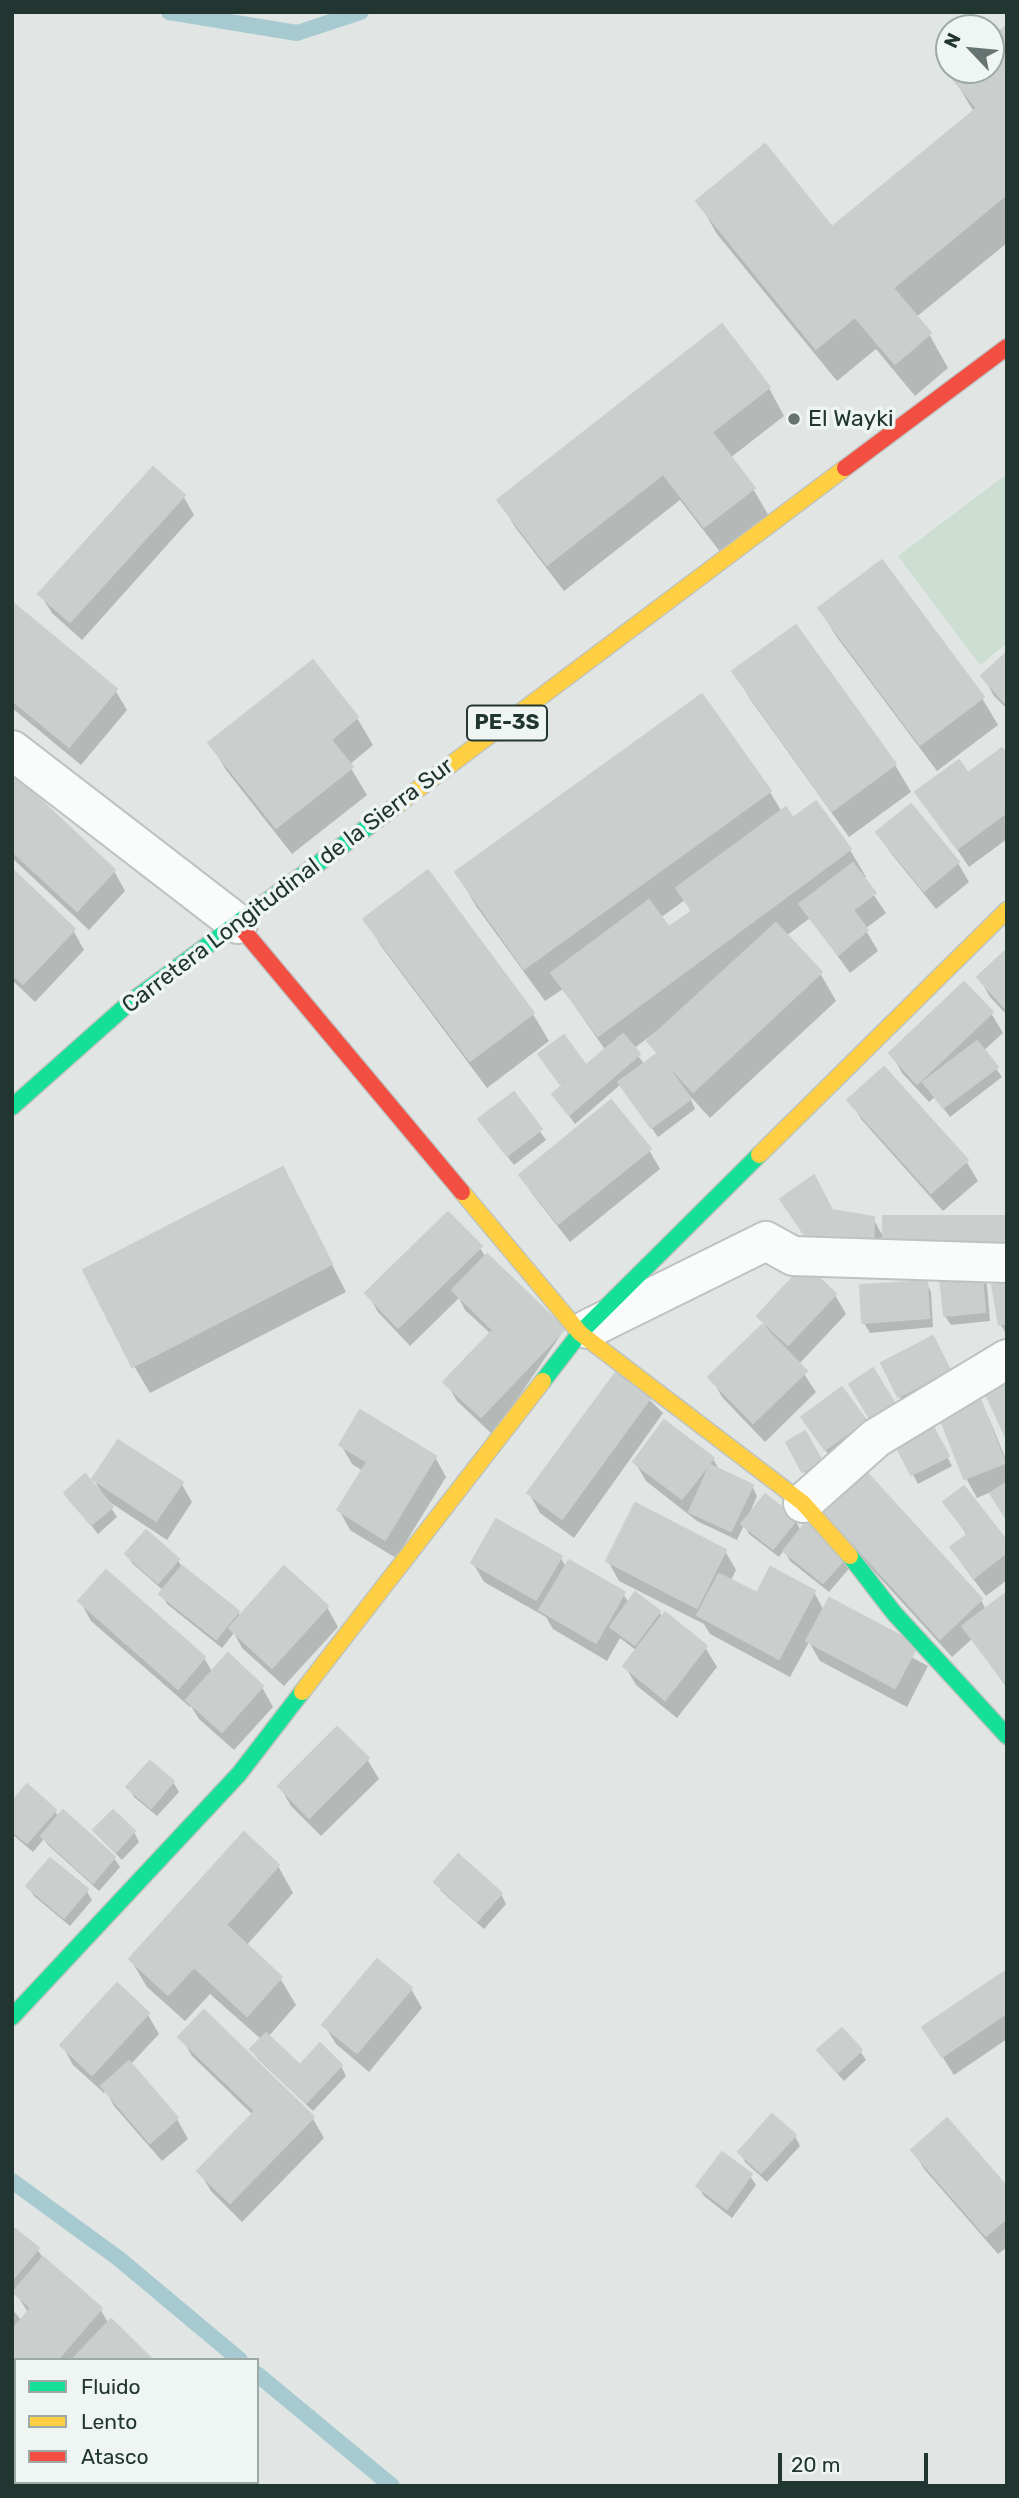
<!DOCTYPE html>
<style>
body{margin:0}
#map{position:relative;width:1019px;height:2498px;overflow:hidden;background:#e1e6e4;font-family:Rubik,sans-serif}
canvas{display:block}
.frame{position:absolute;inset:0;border:14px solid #223631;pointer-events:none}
.legend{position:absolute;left:14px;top:2358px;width:245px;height:126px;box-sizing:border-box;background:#eef5f2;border:2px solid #9ca9a5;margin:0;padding:9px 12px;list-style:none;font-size:21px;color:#223631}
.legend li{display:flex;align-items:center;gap:14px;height:35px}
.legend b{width:35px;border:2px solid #9ca9a5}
.north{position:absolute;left:935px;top:14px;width:70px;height:70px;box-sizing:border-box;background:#eef5f2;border:2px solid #9ca9a5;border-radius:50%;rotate:296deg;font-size:19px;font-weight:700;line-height:28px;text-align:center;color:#223631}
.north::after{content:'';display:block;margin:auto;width:24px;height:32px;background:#657470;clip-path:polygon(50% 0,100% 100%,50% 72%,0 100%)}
.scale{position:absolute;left:778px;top:2453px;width:150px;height:32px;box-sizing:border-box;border:4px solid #223631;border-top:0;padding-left:9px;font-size:21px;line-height:24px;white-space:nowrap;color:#223631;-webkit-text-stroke:5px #eef5f2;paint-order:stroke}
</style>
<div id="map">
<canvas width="1019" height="2498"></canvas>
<div class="frame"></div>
<ul class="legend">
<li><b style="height:9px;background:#16e098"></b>Fluido</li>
<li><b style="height:9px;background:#ffcf43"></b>Lento</li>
<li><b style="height:9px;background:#f24e42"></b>Atasco</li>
</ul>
<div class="north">N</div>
<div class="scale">20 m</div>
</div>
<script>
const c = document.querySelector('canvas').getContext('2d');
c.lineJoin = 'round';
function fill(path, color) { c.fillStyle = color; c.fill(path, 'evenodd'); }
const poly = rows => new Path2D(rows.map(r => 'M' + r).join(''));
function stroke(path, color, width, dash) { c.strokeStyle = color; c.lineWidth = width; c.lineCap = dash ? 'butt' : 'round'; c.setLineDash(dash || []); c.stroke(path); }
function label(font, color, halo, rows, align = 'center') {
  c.font = font + ' Rubik,sans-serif'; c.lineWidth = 7; c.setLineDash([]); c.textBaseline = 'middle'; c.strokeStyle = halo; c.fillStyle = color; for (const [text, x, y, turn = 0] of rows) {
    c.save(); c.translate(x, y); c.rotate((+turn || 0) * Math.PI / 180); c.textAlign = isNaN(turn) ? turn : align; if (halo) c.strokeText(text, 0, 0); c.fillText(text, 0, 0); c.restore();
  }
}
fill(poly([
 [1007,474,1007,643,980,665,898,556]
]), '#cbded1');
fill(poly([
 [1007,28,1007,243,915,318,929,334,948,368,915,396,876,349,837,381,717,234,698,201,831,230,974,112,951,74,955,70,991,70,991,41],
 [721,326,769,388,784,416,730,458,753,489,769,516,721,553,680,500,564,591,515,527,499,500],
 [183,496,194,515,82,640,52,613,40,594],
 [12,605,115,690,127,710,81,765,12,708],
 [820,609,982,698,998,725,937,771,836,636],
 [796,627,895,765,911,792,849,837,750,699,734,672],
 [1007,655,1007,709,994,696,983,676],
 [312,662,357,718,373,745,349,765,367,795,292,854,226,770,210,743],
 [702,696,770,792,782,812,793,820,815,803,850,850,866,877,863,879,886,913,865,929,878,951,850,973,810,918,786,936,820,973,836,1001,710,1118,689,1095,695,1109,658,1137,621,1084,575,1124,554,1095,563,1087,545,1064,563,1037,585,1068,606,1051,563,989,545,1001,476,906,457,873],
 [685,900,692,913,668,930,660,918],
 [657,1031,659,1033,650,1041,658,1055,645,1065,633,1049],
 [1007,758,1007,839,969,867,918,792,968,775],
 [12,776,114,871,125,891,89,930,12,858],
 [878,833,958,863,969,882,936,909,890,852],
 [12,872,73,930,84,950,35,1002,12,980],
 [427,872,533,1014,549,1041,487,1088,381,946,365,919],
 [1007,956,1007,1015,990,997,979,977],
 [991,1013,1003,1033,983,1051,1002,1077,950,1117,935,1097,929,1102,902,1073,891,1053],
 [513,1094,546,1140,514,1165,486,1129],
 [850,1100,966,1161,978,1181,943,1211,861,1119],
 [649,1150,660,1169,570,1242,533,1195,521,1176],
 [283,1169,346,1292,150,1393,134,1366],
 [782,1199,832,1212,873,1218,885,1240,980,1273,987,1285,990,1321,951,1325,945,1316,942,1280,827,1268],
 [480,1248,486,1258,564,1330,493,1435,457,1401,446,1382,491,1334,465,1310,459,1298,410,1346,378,1312,367,1293],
 [926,1282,931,1292,933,1327,870,1333,864,1323,862,1287],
 [1007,1284,1007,1335,1000,1324],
 [835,1295,846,1314,798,1365,816,1392,765,1442,722,1397,711,1377,770,1334,759,1316],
 [938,1348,954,1380,905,1405,899,1396],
 [619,1370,663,1413,574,1538,540,1513,529,1493],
 [842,1390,870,1431,831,1458,809,1427],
 [978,1399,989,1418,1007,1462,1007,1518,991,1492,977,1498,966,1478],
 [927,1418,952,1466,918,1484,893,1437],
 [805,1433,826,1471,809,1480,788,1443],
 [341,1445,435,1457,446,1477,396,1558,350,1530,339,1510,363,1471,352,1464],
 [713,1459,720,1471,752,1486,757,1496,748,1517,795,1520,801,1531,852,1565,829,1592,790,1561,784,1550,779,1557,749,1534,744,1525,737,1540,697,1521,646,1481,635,1462],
 [860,1468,981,1600,986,1610,1007,1594,1007,1688,972,1639,952,1657,831,1524],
 [94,1480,181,1483,192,1502,167,1540,105,1499,117,1517,98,1534,66,1493,102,1496,103,1495],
 [945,1503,1007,1544,1007,1580,986,1596,964,1567,953,1548,968,1537],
 [725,1551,736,1570,730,1582,757,1596,814,1592,824,1611,928,1666,907,1707,820,1661,809,1642,790,1677,710,1634,704,1624,619,1581,608,1561],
 [127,1555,178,1560,183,1569,238,1612,241,1617,284,1568,327,1607,338,1627,284,1686,242,1648,234,1633,222,1648,167,1604,162,1594,164,1591,133,1564],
 [561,1558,566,1567,623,1594,629,1603,659,1612,663,1618,705,1647,717,1667,677,1718,636,1685,625,1666,637,1651,620,1638,607,1661,553,1629,546,1617,484,1582,473,1563],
 [107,1572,204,1658,213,1673,228,1656,262,1687,273,1707,234,1750,199,1719,191,1706,190,1707,91,1621,80,1601],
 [367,1759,379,1779,321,1836,291,1806,280,1787],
 [150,1763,173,1782,179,1792,157,1816,134,1797,129,1787],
 [12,1804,55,1811,59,1818,114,1858,120,1867,99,1891,48,1845,44,1839,33,1852,12,1834],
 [114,1812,134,1832,139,1842,122,1860,101,1839,96,1830],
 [278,1866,293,1893,246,1946,280,1978,296,2005,268,2037,300,2068,320,2046,341,2066,346,2076,313,2111,258,2059,252,2049,262,2040,210,1994,185,2021,147,1987,131,1960],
 [436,1882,501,1894,506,1904,484,1929,441,1891],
 [28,1887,86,1890,92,1900,70,1926,34,1896],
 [1007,1972,1007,2039,954,2075,924,2028],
 [117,1986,148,2015,159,2034,130,2065,177,2119,188,2139,162,2161,114,2106,106,2091,104,2093,73,2065,62,2045],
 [411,1989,422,2008,369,2072,336,2044,324,2025],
 [204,2013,313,2119,324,2138,242,2222,211,2191,199,2171,253,2115,192,2056,181,2037],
 [819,2051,860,2051,866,2060,844,2081,825,2060],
 [795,2136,800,2146,767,2182,745,2162,740,2152],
 [913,2150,1007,2190,1007,2247,998,2254,924,2169],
 [750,2176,756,2185,732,2218,704,2196,698,2186],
 [12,2231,37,2249,43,2258,100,2309,109,2324,150,2360,16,2360,16,2482,106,2482,110,2486,12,2486,12,2309,22,2321,29,2314,15,2292,12,2295]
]), '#0003');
stroke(poly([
 [169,12,297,33,361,12],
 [12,2181,118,2258,240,2360],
 [257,2374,392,2486]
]), '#a6cad0', 16);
const building = poly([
 [1007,25,1007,194,893,288,931,333,895,364,855,317,816,349,696,201,765,144,832,227,977,108,948,73,952,70,991,70,991,38,1007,25],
 [722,324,770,387,712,432,755,488,704,527,663,474,547,565,497,500,722,324],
 [153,467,185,495,70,622,38,594,153,467],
 [882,560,984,697,920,745,818,608,882,560],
 [12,602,117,689,69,747,12,700,12,602],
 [796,625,896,764,832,811,732,671,796,625],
 [1007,652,1007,705,981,676,1007,652],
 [313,660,358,717,331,740,353,767,276,828,208,743,313,660],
 [702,694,771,791,524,969,455,872,702,694],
 [1002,748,1007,755,1007,812,957,849,915,792,959,760,968,773,1002,748],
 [12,773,115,870,77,911,12,851,12,773],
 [816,801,851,849,598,1036,551,973,649,900,669,927,692,911,676,888,786,807,793,818,816,801],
 [911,804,959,862,924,891,876,832,911,804],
 [853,863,876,893,853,910,868,930,838,955,799,904,853,863],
 [12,869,75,929,23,984,12,974,12,869],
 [428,870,534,1013,470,1061,363,919,428,870],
 [776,923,822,972,693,1092,647,1041,776,923],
 [1005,951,1007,953,1007,1010,977,977,1005,951],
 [964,982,993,1012,917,1084,889,1053,964,982],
 [623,1034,640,1054,569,1115,552,1094,623,1034],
 [564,1035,585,1064,560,1084,538,1054,564,1035],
 [977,1041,998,1067,943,1108,923,1082,977,1041],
 [658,1053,691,1099,651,1128,618,1082,658,1053],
 [884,1067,968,1160,931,1193,847,1100,884,1067],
 [514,1092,542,1129,507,1156,478,1119,514,1092],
 [611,1100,651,1149,558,1224,519,1175,611,1100],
 [283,1167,332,1264,132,1367,83,1270,283,1167],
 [814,1175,832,1210,874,1217,873,1252,814,1249,780,1199,814,1175],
 [448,1212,482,1246,398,1328,365,1293,448,1212],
 [883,1216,1007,1216,1007,1254,883,1254,883,1216],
 [487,1254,565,1329,481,1417,443,1382,493,1330,452,1290,487,1254],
 [805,1264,836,1294,788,1345,757,1316,805,1264],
 [982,1273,985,1312,944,1316,940,1278,982,1273],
 [927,1281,929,1318,862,1323,860,1285,927,1281],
 [1007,1283,1007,1323,999,1325,992,1285,1007,1283],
 [762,1325,807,1371,753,1423,708,1377,762,1325],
 [933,1336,950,1370,898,1397,881,1363,933,1336],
 [619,1368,654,1393,562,1519,527,1493,619,1368],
 [873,1368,895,1404,870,1419,849,1384,873,1368],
 [1007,1380,1007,1440,984,1390,1007,1380],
 [842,1387,866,1420,825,1450,801,1417,842,1387],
 [979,1396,1005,1463,964,1479,938,1413,979,1396],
 [360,1410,436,1456,385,1540,337,1510,367,1462,339,1445,360,1410],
 [927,1416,949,1456,911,1475,891,1436,927,1416],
 [664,1420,714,1458,682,1499,633,1462,664,1420],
 [805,1431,822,1461,802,1472,786,1442,805,1431],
 [118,1440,183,1482,156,1521,92,1479,118,1440],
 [710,1465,753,1485,731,1531,689,1512,710,1465],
 [860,1465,982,1599,940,1639,818,1505,860,1465],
 [85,1474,113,1507,91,1525,64,1493,85,1474],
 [1007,1482,1007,1520,990,1493,1007,1482],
 [964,1486,1007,1541,1007,1552,974,1578,950,1547,968,1534,943,1502,964,1486],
 [765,1494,797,1519,773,1549,741,1524,765,1494],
 [635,1503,726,1550,697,1608,606,1561,635,1503],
 [496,1519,562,1556,536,1600,471,1563,496,1519],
 [806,1522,848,1555,823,1583,783,1551,806,1522],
 [146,1530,179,1559,158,1583,125,1554,146,1530],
 [569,1560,625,1592,596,1643,539,1610,569,1560],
 [182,1566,239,1611,216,1639,159,1594,182,1566],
 [284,1566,328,1606,272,1668,229,1628,284,1566],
 [770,1567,815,1591,779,1659,697,1615,719,1574,757,1593,770,1567],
 [106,1570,205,1657,178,1689,78,1601,106,1570],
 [635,1592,660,1611,635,1645,610,1627,635,1592],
 [1007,1592,1007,1680,1004,1682,962,1626,1007,1592],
 [829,1598,918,1645,895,1688,806,1641,829,1598],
 [665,1612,707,1646,665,1700,623,1666,665,1612],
 [228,1653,263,1686,222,1732,186,1700,228,1653],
 [337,1727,369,1758,309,1818,278,1786,337,1727],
 [150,1761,174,1781,151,1808,126,1787,150,1761],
 [27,1784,56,1810,27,1843,12,1831,12,1802,27,1784],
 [63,1810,115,1857,93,1883,41,1836,63,1810],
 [113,1810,135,1831,116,1852,93,1830,113,1810],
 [244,1832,279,1865,226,1925,282,1977,247,2016,194,1967,168,1995,129,1959,244,1832],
 [458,1854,502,1893,477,1921,434,1882,458,1854],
 [50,1858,88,1889,64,1918,26,1886,50,1858],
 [377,1959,412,1988,357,2053,322,2025,377,1959],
 [1007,1970,1007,2013,942,2057,922,2027,1007,1970],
 [117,1983,149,2013,92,2075,60,2045,117,1983],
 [204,2010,314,2117,230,2203,197,2171,255,2111,178,2037,204,2010],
 [842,2028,862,2050,838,2072,817,2050,842,2028],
 [266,2033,300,2065,320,2043,342,2065,306,2103,250,2049,266,2033],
 [129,2061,178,2118,150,2143,101,2086,129,2061],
 [772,2114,796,2135,761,2173,738,2152,772,2114],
 [947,2118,1007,2187,1007,2218,986,2236,911,2150,947,2118],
 [722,2152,752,2174,727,2209,696,2186,722,2152],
 [15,2229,39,2248,12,2280,12,2231,15,2229],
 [43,2257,102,2308,57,2360,16,2360,16,2385,12,2382,12,2330,31,2308,13,2292,43,2257],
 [111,2319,153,2360,72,2360,111,2319],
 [16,2421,16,2482,51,2482,47,2486,12,2486,12,2424,16,2421],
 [55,2482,109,2482,113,2486,52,2486,55,2482]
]);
fill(building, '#cacecd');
stroke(building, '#cacfcd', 2);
const street = poly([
 [12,750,238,924],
 [588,1329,766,1241,793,1256,1007,1263],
 [803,1503,876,1438,1007,1359]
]);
const fast = poly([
 [12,1107,128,1004,377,820],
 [543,1381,580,1333,759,1155],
 [850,1556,894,1613,1007,1736],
 [12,2017,239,1774,302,1692]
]);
const slow = poly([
 [377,820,845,468],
 [759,1155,1007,910],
 [462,1192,580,1333,803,1503,850,1556],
 [302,1692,543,1381]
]);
const jam = poly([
 [845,468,1007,347],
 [238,924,462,1192]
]);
stroke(street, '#bec3c1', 42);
stroke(fast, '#bec3c1', 19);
stroke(slow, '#bec3c1', 19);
stroke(jam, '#bec3c1', 19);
stroke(street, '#fafbfb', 38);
stroke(fast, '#16e098', 16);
stroke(slow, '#ffcf43', 16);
stroke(jam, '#f24e42', 16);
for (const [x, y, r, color] of [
 [794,419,7,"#657470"]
]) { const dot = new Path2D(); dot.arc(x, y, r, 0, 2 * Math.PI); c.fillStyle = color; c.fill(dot); stroke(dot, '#eef5f2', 2.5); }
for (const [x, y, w] of [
 [507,723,80]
]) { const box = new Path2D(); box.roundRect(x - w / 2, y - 17.5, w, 35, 5); c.fillStyle = '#eef5f2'; c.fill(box); stroke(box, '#223631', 2); }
label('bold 21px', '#223631', null, [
 ["PE-3S",507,723]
]);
label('23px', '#223631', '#eef5f2', [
 ["El Wayki",808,419]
], 'left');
label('23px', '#223631', '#eef5f2', [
 ["Carretera Longitudinal de la Sierra Sur",288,886,-37]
]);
</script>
